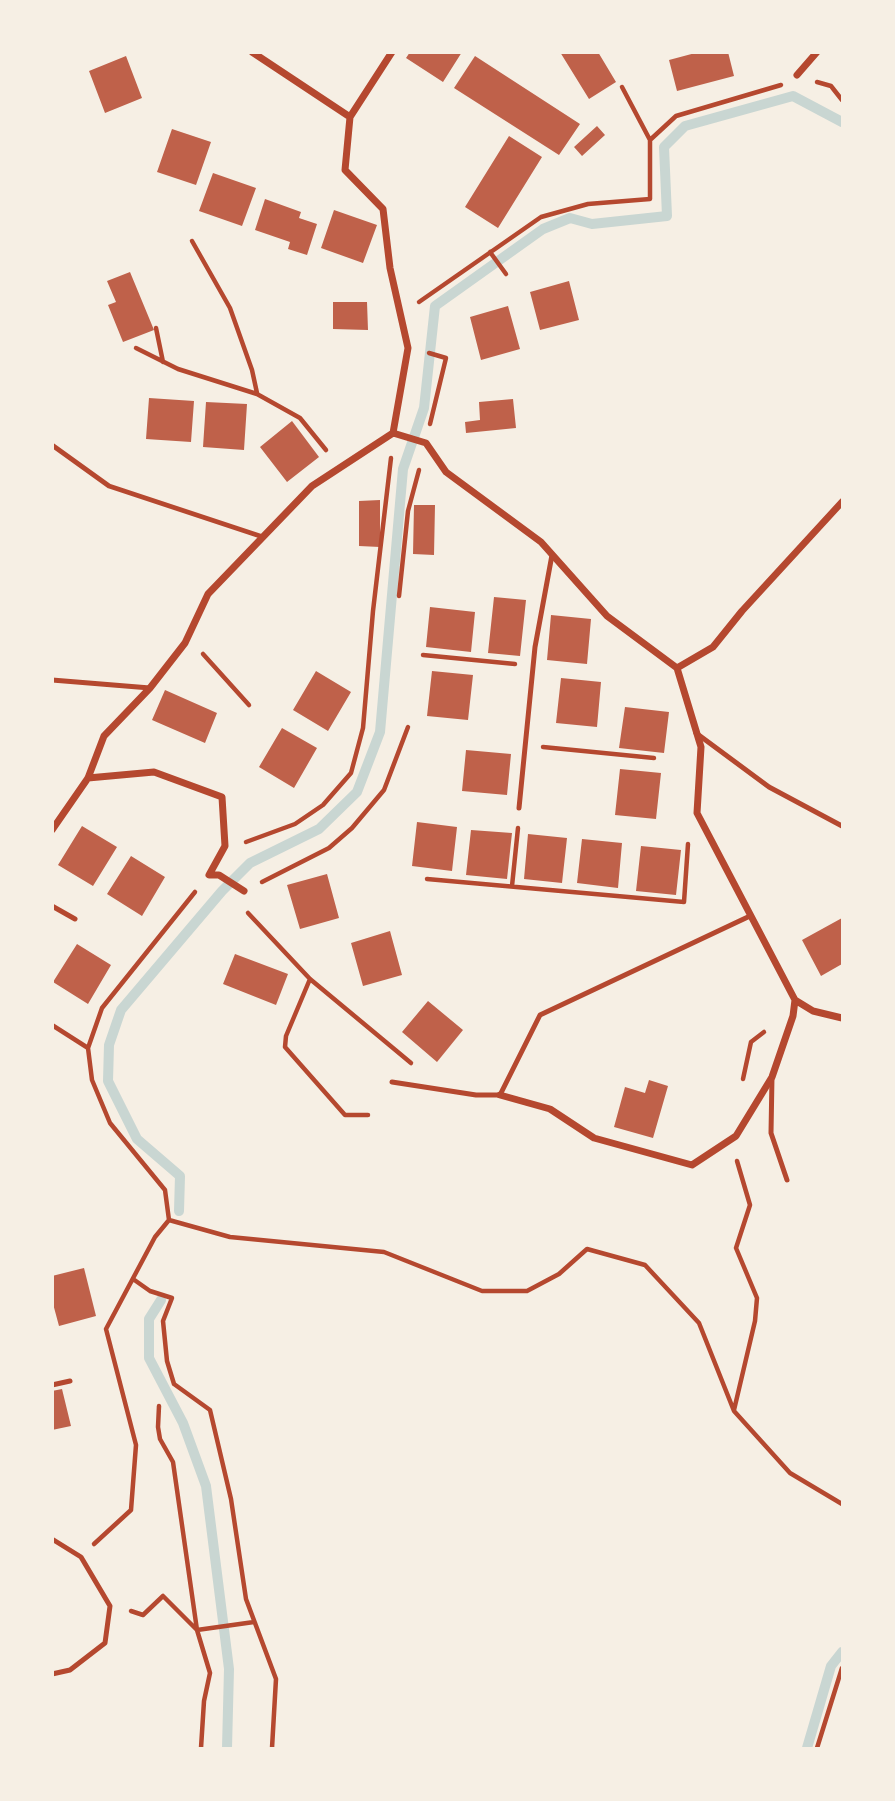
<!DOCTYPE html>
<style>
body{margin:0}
#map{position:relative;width:895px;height:1801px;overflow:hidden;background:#f6efe4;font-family:Inter,sans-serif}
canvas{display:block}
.frame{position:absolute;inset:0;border:54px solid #f6efe4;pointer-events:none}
</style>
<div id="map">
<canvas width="895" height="1801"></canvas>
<div class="frame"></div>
</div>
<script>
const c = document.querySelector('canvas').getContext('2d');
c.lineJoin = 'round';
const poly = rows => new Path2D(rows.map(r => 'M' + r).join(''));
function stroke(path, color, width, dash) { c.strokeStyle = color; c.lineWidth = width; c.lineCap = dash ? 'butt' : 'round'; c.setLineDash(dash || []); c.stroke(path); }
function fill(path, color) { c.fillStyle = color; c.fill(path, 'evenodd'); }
stroke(poly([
 [179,1211,180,1176,137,1139,108,1081,109,1045,121,1010,222,891,250,863,319,829,357,792,380,732,403,469,424,408,435,306,543,229,570,218,592,224,667,216,664,147,685,126,793,96,842,122],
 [161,1300,149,1319,149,1358,183,1423,206,1486,229,1669,227,1748],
 [807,1748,831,1666,842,1652]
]), '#c9d6d2', 10);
fill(poly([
 [410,52,462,52,443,82,406,58],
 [560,52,598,52,616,82,589,99],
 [699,52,728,52,734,76,677,91,669,60],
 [126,56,142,98,105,113,89,71],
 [475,56,580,124,559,155,454,88],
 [597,126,605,135,582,156,574,147],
 [172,129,211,142,196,185,157,172],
 [509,136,542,157,498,228,465,207],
 [213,173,256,188,242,226,199,211],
 [265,199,301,212,299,218,317,224,307,255,288,249,290,242,255,230],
 [334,210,377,225,363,263,321,248],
 [130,272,154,330,123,342,108,305,116,302,107,281],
 [569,281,579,320,540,330,530,292],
 [333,302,367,302,368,330,333,329],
 [508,306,520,349,481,360,470,317],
 [149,398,194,401,191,442,146,439],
 [513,399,516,428,466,433,465,422,480,420,479,402],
 [206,402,247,404,244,450,203,447],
 [292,421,319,457,287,482,260,447],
 [380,500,380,547,359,546,359,501],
 [414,505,435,505,434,555,413,554],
 [494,597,526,600,520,656,488,653],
 [430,607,475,612,471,652,426,647],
 [551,615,591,619,587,664,547,660],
 [316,671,351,692,328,731,293,710],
 [432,671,473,675,468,720,427,716],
 [561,678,601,682,597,727,556,723],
 [165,690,217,713,205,743,152,720],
 [625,707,669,712,664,753,619,748],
 [282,728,317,748,294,788,259,767],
 [466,750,511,754,507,795,462,791],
 [620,769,661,773,656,819,615,815],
 [417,822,457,827,452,871,412,866],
 [82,826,117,847,93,886,58,865],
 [471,830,512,833,507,879,466,875],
 [528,834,567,838,562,883,524,879],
 [582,839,622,843,618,888,577,883],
 [641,846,681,850,676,895,636,891],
 [131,856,165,877,142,916,107,894],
 [327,874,339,918,300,929,287,885],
 [842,918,842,964,821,976,802,940],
 [390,931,402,975,363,986,351,943],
 [77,944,111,965,88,1004,53,982],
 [235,954,288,974,276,1005,223,984],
 [428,1001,463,1030,437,1062,402,1032],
 [649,1080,668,1086,653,1138,614,1127,625,1087,645,1093],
 [84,1268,96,1316,59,1326,52,1300,52,1276],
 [62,1389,71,1426,52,1430,52,1391]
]), '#bf614a');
stroke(poly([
 [817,82,831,86,842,100],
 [622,87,650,140],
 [192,241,230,308,252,370,257,393],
 [490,252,506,274],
 [419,302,541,217,588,204,650,199,650,140,676,116,781,85],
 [156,328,163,362],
 [136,348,178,369,257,394,300,418,326,450],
 [429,353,446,358,430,424],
 [399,596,408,511,419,470],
 [203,654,249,705],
 [423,655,515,664],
 [543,747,654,758],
 [246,842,295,824,323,805,351,773,363,728,373,611,391,458],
 [427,879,684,902,688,844],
 [262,882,329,848,352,828,384,790,408,727],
 [512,886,518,828],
 [248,913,310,979,411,1063],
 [310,979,286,1036,285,1047,345,1115,368,1115],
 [52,1025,88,1048,92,1080,110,1123,165,1190,169,1220,230,1237,384,1252,482,1291,527,1291,559,1274,587,1249,645,1265,699,1323,734,1411,790,1473,842,1504],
 [88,1048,102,1008,195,892],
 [743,1079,751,1042,764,1032],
 [133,1279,150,1291,172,1298,163,1321,167,1361,174,1384,210,1410,231,1499,246,1599,276,1679,272,1748],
 [159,1406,158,1427,160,1439,173,1462,197,1630,210,1673,204,1701,201,1748],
 [734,1410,755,1321,757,1298,736,1248,750,1205,737,1161],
 [94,1544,131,1510,136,1445,106,1329,155,1237,169,1220],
 [131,1611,143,1615,163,1596,197,1630,254,1622],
 [817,1748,842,1668]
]), '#b5482f', 4.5);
stroke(poly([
 [52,445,109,486,263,537],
 [52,680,150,688],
 [696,733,769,787,842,826],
 [519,808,535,647,552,555],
 [52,906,75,919],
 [772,1077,771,1133,787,1180],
 [392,1082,476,1095,500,1095,540,1015,750,916],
 [52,1385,70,1381],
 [52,1539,81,1557,110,1606,105,1643,70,1670,52,1674]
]), '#b5482f', 5);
stroke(poly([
 [252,52,350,117,392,52],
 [797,75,817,52],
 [350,117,345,170,383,209,390,268,408,348,393,433],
 [677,668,713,647,742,611,842,502],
 [88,778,154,772,222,797,225,846,209,875,219,875,244,891],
 [52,830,88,778,104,736,150,688,185,643,208,594,312,486,393,433,426,443,446,472,541,542,607,616,677,668,701,747,697,813,795,1000,813,1011,842,1018],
 [500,1095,550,1109,594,1138,692,1165,736,1136,772,1077,793,1016,795,1000]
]), '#b5482f', 7);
</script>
